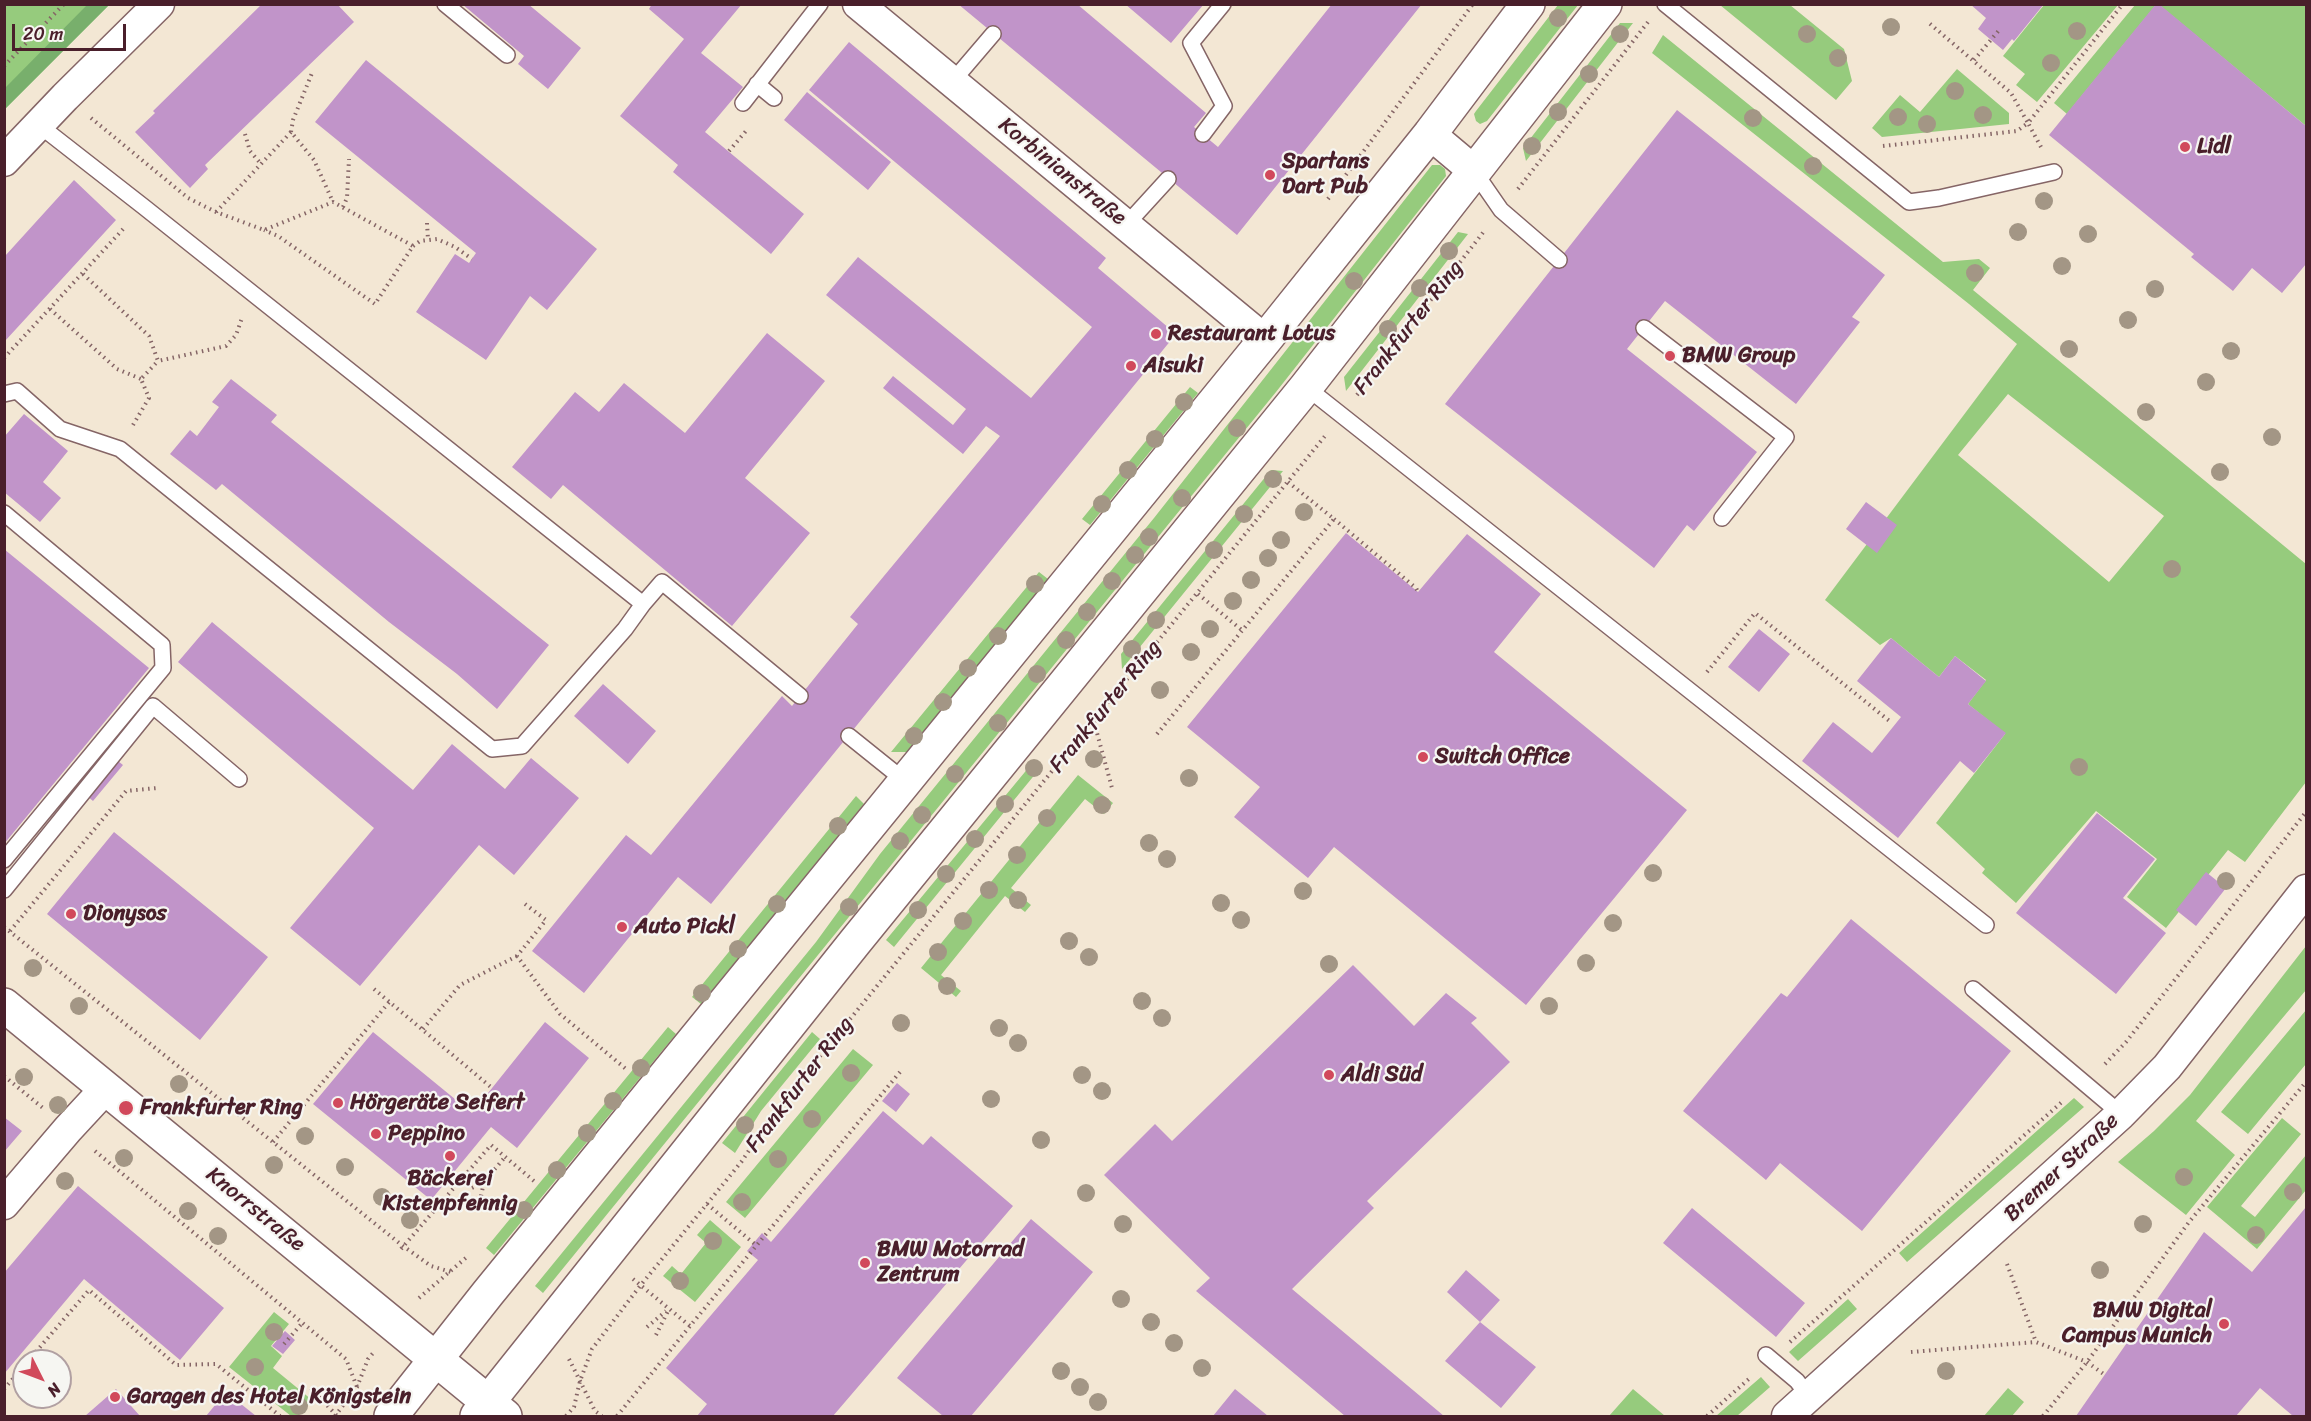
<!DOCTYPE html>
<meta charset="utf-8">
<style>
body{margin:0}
#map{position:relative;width:2311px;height:1421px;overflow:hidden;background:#f3e7d4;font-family:Sriracha,sans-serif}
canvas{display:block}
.frame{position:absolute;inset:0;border:6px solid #4a1f2b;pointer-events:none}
.north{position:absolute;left:12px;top:1349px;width:60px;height:60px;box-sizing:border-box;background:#f6f6f2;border:2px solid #b1a0a2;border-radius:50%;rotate:132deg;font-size:16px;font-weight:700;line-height:24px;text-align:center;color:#4a1f2b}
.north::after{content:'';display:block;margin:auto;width:21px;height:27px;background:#d1495b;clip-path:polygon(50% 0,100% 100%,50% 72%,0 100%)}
.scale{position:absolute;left:12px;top:24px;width:114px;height:27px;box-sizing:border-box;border:3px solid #4a1f2b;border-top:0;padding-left:8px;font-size:18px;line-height:21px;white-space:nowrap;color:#4a1f2b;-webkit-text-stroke:4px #f6f6f2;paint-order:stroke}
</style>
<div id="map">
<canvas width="2311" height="1421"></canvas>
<div class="frame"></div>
<div class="north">N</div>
<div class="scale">20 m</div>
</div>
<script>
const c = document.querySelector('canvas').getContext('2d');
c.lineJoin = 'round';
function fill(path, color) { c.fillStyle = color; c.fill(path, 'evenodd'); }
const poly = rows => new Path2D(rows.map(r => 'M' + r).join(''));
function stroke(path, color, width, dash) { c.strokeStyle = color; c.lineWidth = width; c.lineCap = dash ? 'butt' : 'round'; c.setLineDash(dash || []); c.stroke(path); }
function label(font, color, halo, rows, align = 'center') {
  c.font = font + ' Sriracha,sans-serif'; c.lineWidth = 4.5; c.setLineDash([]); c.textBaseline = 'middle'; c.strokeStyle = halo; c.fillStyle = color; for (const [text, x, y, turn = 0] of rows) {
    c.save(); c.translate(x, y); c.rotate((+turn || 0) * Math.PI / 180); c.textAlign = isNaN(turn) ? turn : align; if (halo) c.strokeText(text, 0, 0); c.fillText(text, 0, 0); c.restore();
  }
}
fill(poly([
 [4,5,109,5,5,109],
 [1558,5,1578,5,1487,121,1480,124,1476,121,1474,114,1476,111],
 [1720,5,1790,5,1844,49,1852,81,1836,100],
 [2044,5,2118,5,2037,102,2016,85,2025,74,2003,56],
 [2135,5,2156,5,2067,114,2054,103],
 [2159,5,2306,5,2306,126],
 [1620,23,1633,23,1526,161,1523,148],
 [1663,35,1943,262,1979,259,1990,268,1973,290,2306,564,2306,782,2245,862,2228,850,2166,928,2127,897,2157,859,2096,811,2016,903,1982,873,1985,869,1936,823,2005,734,1968,704,1986,680,1955,656,1939,677,1891,638,1880,645,1825,600,2017,344,1969,304,1652,53],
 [2008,394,2164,516,2109,582,1958,455],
 [1957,69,2009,113,2009,124,1882,137,1872,128,1900,95,1920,112],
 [1432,165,1440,165,1445,169,1446,176,1276,392,543,1293,535,1286,816,942,880,854,1154,518],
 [1458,232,1468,234,1346,391,1344,377],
 [1190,387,1198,393,1090,525,1082,519],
 [1271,470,1283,471,1122,669,1121,654],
 [1039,572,1048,579,907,752,891,752],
 [1034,761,1041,767,894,947,886,940],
 [1078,775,1113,803,1104,814,1085,799,1011,888,1031,905,1025,912,1005,896,987,918,941,975,961,991,956,997,921,968],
 [856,796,864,804,701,1004,692,997],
 [2306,946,2306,990,2196,1121,2235,1155,2186,1215,2118,1162,2154,1131,2190,1095],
 [2306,1010,2306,1064,2248,1134,2221,1112],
 [668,1027,676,1034,494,1255,486,1248],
 [812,1032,820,1039,761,1111,735,1153,722,1143],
 [853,1049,873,1065,745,1218,726,1202],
 [2074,1098,2084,1107,1907,1262,1899,1253],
 [2282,1118,2301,1134,2241,1206,2255,1217,2306,1155,2306,1190,2257,1249,2207,1207],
 [710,1220,741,1247,695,1302,663,1276,672,1266,681,1274,706,1243,697,1235],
 [1848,1299,1857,1309,1798,1361,1789,1352],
 [274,1312,289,1324,271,1346,282,1356,273,1368,312,1400,298,1416,291,1416,229,1367],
 [1761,1377,1770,1387,1737,1416,1716,1416],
 [2008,1388,2024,1402,2012,1416,1984,1416],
 [1633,1389,1665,1416,1609,1416]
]), '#96cb7d');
fill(poly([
 [88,4,109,5,5,109,5,88]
]), '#78af6c');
fill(poly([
 [262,4,337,4,354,22,205,165,208,169,190,188,135,132,155,113,153,111],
 [462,4,528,4,581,48,548,89,518,64,524,56],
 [652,4,742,4,701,53,743,87,705,132,804,214,771,254,673,172,678,165,620,116,684,39,649,9],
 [958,4,1077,4,1206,113,1194,127,1218,147,1332,4,1422,4,1237,235],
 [1125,4,1204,4,1171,43],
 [1970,4,2044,4,2014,41,2012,39,2003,50,1978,29,1986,18],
 [2156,4,2159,4,2306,126,2306,264,2282,293,2252,268,2233,291,2191,257,2194,254,2049,135],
 [849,42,1106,258,1098,268,1176,334,711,904,678,877,584,993,532,951,626,835,651,855,782,696,792,706,858,624,850,617,1000,436,986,426,963,454,883,388,893,376,953,425,966,409,826,295,858,257,1031,398,1092,327,809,90],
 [366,60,597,249,547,310,530,296,486,360,416,312,455,254,469,263,476,253,315,122],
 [807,92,891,162,868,190,784,120],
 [1677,110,1885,275,1852,317,1860,322,1796,404,1665,301,1627,349,1757,452,1694,531,1687,525,1654,568,1445,404],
 [74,180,116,220,5,341,5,256],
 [767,333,825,381,745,478,810,533,732,626,563,485,551,499,512,467,575,392,599,412,624,383,685,433],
 [231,379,277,415,271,422,549,645,497,709,457,674,389,622,222,484,216,490,170,454,190,430,197,436,219,407,212,402],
 [24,414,68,451,43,482,61,498,40,522,4,492,4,437],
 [1866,502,1897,525,1877,553,1846,529],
 [1346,533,1418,592,1467,534,1541,594,1494,652,1687,810,1526,1005,1334,847,1308,878,1234,817,1260,787,1187,727],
 [4,549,149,668,4,844],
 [212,622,413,790,452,744,505,789,531,758,579,798,514,875,479,845,360,986,290,928,374,828,178,662],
 [1759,629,1790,654,1759,692,1728,667],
 [1891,638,1939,677,1955,656,1986,681,1968,704,2006,733,1974,773,1960,761,1898,838,1802,761,1833,722,1872,753,1901,717,1857,681],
 [603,684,656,731,628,764,574,716],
 [104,750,123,765,93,801,74,785],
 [2097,813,2155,859,2123,898,2166,933,2116,994,2016,913],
 [114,832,268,957,200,1040,47,914],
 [2206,872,2226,888,2196,926,2176,910],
 [1851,919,2011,1051,1862,1231,1780,1163,1766,1180,1683,1111,1781,993,1787,997],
 [1353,965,1414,1026,1446,993,1477,1018,1471,1023,1510,1062,1367,1201,1374,1208,1292,1289,1444,1416,1345,1416,1196,1291,1210,1278,1104,1175,1155,1124,1172,1141],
 [545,1022,589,1058,517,1148,491,1127,431,1200,313,1104,373,1032,472,1113],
 [897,1083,910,1094,896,1112,882,1101],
 [883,1111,923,1145,931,1136,1013,1206,833,1416,697,1416,707,1404,666,1368,758,1260,747,1251,762,1233,771,1242],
 [4,1117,22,1131,4,1152],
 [78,1186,224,1308,180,1360,84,1279,4,1374,4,1273],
 [2306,1207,2306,1416,2293,1416,2260,1388,2236,1416,2076,1416,2204,1232,2252,1272],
 [1692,1208,1805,1303,1776,1337,1663,1243],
 [1031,1219,1093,1272,971,1416,943,1416,897,1378],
 [1466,1270,1500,1300,1480,1322,1447,1292],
 [1480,1322,1536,1367,1501,1408,1445,1361],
 [285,1331,295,1340,283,1354,272,1346],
 [116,1389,140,1416,85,1416],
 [1235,1389,1268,1416,1213,1416],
 [226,1392,256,1416,206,1416]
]), '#c194c9');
const service = poly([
 [445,4,507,55],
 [1665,4,1909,202,1939,198,2054,172],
 [952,82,993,34],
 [757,84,774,98],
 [743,103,820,4],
 [39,125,144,207,643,604,662,582,800,696],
 [1203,134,1224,106,1191,43,1223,4],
 [1474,171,1501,210,1559,260],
 [1126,225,1168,179],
 [1644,328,1786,437,1722,518],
 [1306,387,1986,925],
 [4,394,17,391,60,429,120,449,492,749,522,746,625,629,643,604],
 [4,513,162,645,163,668,4,860],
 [849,736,905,781],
 [4,890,153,706,239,779],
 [1973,989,2121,1114],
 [1766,1355,1797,1381,1809,1397]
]);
const minor = poly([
 [858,4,1265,340],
 [1430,134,1474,171],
 [4,161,65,97,159,4],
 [4,1204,68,1129,106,1088],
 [1787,1416,2121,1114,2167,1067,2306,890]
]);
const tertiary = poly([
 [4,1005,505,1416]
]);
const primary = poly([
 [391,1416,488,1293,1265,340,1430,134,1528,4],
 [477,1416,855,942,1306,387,1605,4]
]);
stroke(service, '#856566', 18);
stroke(minor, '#856566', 33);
stroke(tertiary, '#856566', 36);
stroke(primary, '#856566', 36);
stroke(poly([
 [1974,60,2000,29],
 [4,66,64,4],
 [91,118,188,198,216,212,264,230,333,202,413,246,375,304,278,236,264,230],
 [291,132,293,120,312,73],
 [245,134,250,151,261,164],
 [1883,146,2017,131,2028,123,2011,93,1929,23],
 [2041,147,2028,123,2123,4],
 [729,151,746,131],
 [1518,189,1648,22],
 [1328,199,1473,4],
 [343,207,347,198,349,159],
 [216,212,291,132,314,160,333,202],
 [427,223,428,240],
 [413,246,420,241,437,239,455,247,472,259],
 [83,274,149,336,158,361,226,346,236,335,242,318],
 [50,309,117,369,141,379],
 [4,358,125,227],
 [1357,395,1485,230],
 [133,425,149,398,141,379,158,361],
 [1334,519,1416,588,1418,592],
 [1198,594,1243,631],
 [1707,672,1755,613,1892,723],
 [1094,722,1112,788],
 [1157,734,1334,519,1288,482],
 [525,904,546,920,517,956,560,1014,626,1069],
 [4,927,403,1246,431,1266,451,1272],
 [10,931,126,791,157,788],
 [374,989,492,1088],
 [423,1029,460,985,517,956],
 [2105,1064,2126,1042,2306,812],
 [4,1076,43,1108],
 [273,1142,390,1001],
 [95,1151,346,1359,361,1397],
 [472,1188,484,1182,505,1157],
 [481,1196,484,1182],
 [707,1204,757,1246],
 [401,1249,491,1145,534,1181],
 [2007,1264,2036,1342,2087,1362,2105,1375],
 [633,1279,690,1326,900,1072],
 [419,1298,468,1256],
 [647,1327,666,1311],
 [656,1335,669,1309],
 [1790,1342,2063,1101],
 [284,1344,303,1322],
 [1911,1352,2036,1342],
 [569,1359,595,1411,602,1416],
 [28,1361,89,1290,176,1365,216,1364,280,1416],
 [311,1388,337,1416],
 [4,1389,24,1366],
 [335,1416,357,1387,368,1359,374,1352],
 [566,1416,574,1407,580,1381,592,1349,640,1286,742,1161,774,1113,846,1024,1325,436],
 [617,1416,690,1326],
 [1707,1416,1751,1377],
 [2043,1416,2087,1362,2189,1222,2306,1082]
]), '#856566', 4, [1.5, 4.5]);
stroke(service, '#fff', 15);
stroke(minor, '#fff', 30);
stroke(tertiary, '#fff', 33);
stroke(primary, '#fff', 33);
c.fillStyle = '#a39685';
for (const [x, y] of [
 [1558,18],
 [1891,27],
 [2077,31],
 [1620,34],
 [1807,34],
 [1838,58],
 [2051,63],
 [1589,74],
 [1955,91],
 [1558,112],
 [1983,115],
 [1898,117],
 [1753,118],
 [1927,124],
 [1532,146],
 [1813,166],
 [2044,201],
 [2018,232],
 [2088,234],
 [1449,251],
 [2062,266],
 [1975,273],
 [1354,281],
 [1420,288],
 [2155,289],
 [2128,320],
 [1388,329],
 [2069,349],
 [2231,351],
 [2206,382],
 [1184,402],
 [2146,412],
 [1237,428],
 [2272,437],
 [1155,439],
 [1128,470],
 [2220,472],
 [1273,479],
 [1182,498],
 [1102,504],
 [1304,512],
 [1244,514],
 [1149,537],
 [1281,540],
 [1214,550],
 [1135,555],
 [1268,558],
 [2172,569],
 [1251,580],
 [1112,581],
 [1035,584],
 [1233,601],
 [1087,612],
 [1156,620],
 [1210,629],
 [998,636],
 [1066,640],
 [1132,649],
 [1191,652],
 [968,668],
 [1037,674],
 [1160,690],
 [943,702],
 [998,723],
 [914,736],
 [1094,759],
 [2079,767],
 [1034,768],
 [955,774],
 [1189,778],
 [1005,804],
 [1102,805],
 [922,815],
 [1047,818],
 [838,826],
 [975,839],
 [900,841],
 [1149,843],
 [1017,855],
 [1167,859],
 [1653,873],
 [946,874],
 [2226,881],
 [989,890],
 [1303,891],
 [1018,900],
 [1221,903],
 [777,904],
 [849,907],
 [918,910],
 [1241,920],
 [963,921],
 [1613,923],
 [1069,941],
 [738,949],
 [938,952],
 [1089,957],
 [1586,963],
 [1329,964],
 [33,968],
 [947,986],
 [702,993],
 [1142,1001],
 [79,1006],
 [1549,1006],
 [1162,1018],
 [901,1023],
 [999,1028],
 [1018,1043],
 [641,1068],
 [851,1073],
 [1082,1075],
 [24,1077],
 [179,1084],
 [1102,1091],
 [991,1099],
 [613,1101],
 [58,1105],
 [812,1119],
 [745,1125],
 [587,1133],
 [305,1136],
 [1041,1140],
 [124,1158],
 [778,1159],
 [274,1165],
 [345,1167],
 [557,1170],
 [2184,1177],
 [65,1181],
 [2293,1192],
 [1086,1193],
 [382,1197],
 [742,1202],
 [524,1210],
 [188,1211],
 [410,1220],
 [1123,1224],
 [2143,1224],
 [2256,1235],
 [218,1236],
 [713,1241],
 [2100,1270],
 [680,1281],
 [1121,1299],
 [1151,1322],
 [274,1332],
 [1174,1343],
 [255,1367],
 [1202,1368],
 [1061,1371],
 [1946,1371],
 [1080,1387],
 [1098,1402],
 [299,1406]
]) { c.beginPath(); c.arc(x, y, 9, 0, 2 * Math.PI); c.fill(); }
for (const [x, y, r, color] of [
 [2185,147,6,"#d1495b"],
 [1270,175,6,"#d1495b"],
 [1156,334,6,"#d1495b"],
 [1670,356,6,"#d1495b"],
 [1131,366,6,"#d1495b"],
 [1423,757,6,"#d1495b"],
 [71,914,6,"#d1495b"],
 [622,927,6,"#d1495b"],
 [1329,1075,6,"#d1495b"],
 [338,1103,6,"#d1495b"],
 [126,1108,8,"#d1495b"],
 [376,1134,6,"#d1495b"],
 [450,1156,6,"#d1495b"],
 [865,1263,6,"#d1495b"],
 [2224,1324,6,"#d1495b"],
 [115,1397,6,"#d1495b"]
]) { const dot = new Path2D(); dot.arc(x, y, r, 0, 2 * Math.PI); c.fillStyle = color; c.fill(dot); stroke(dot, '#f6f6f2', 2); }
label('bold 22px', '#4a1f2b', '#f6f6f2', [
 ["Lidl",2197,147],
 ["Spartans",1282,162],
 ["Dart Pub",1282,187],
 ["Restaurant Lotus",1168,334],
 ["BMW Group",1682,356],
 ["Aisuki",1143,366],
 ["Switch Office",1435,757],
 ["Dionysos",83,914],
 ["Auto Pickl",634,927],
 ["Aldi Süd",1341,1075],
 ["Hörgeräte Seifert",350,1103],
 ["Frankfurter Ring",140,1108],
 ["Peppino",388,1134],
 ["Bäckerei",450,1179,"center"],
 ["Kistenpfennig",450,1204,"center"],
 ["BMW Motorrad",877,1250],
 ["Zentrum",877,1275],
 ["BMW Digital",2212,1311,"right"],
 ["Campus Munich",2212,1336,"right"],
 ["Garagen des Hotel Königstein",127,1397]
], 'left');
label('22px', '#4a1f2b', '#f6f6f2', [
 ["Korbinianstraße",1062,172,39],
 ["Frankfurter Ring",1409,328,-52],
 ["Frankfurter Ring",1106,707,-51],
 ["Frankfurter Ring",800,1085,-53],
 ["Bremer Straße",2062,1168,-43],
 ["Knorrstraße",255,1210,39]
]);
</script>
